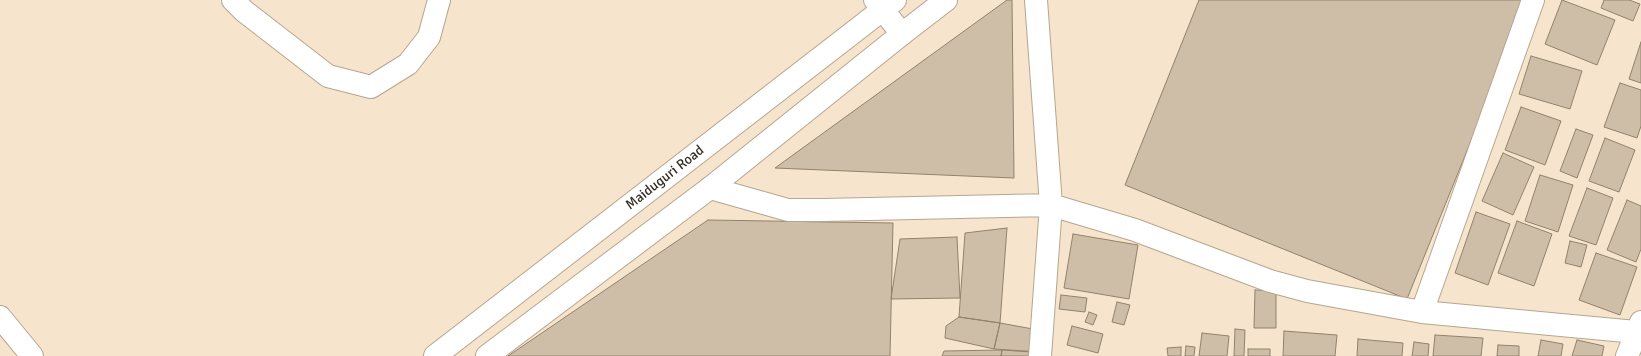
<!DOCTYPE html>
<style>
body{margin:0}
canvas{display:block;background:#f6e5cc}
</style>
<canvas width="1641" height="356"></canvas>
<script>
const c = document.querySelector('canvas').getContext('2d');
c.lineJoin = 'round';
function fill(path, color) { c.fillStyle = color; c.fill(path, 'evenodd'); }
const poly = rows => new Path2D(rows.map(r => 'M' + r).join(''));
function stroke(path, color, width, dash) { c.strokeStyle = color; c.lineWidth = width; c.lineCap = dash ? 'butt' : 'round'; c.setLineDash(dash || []); c.stroke(path); }
function label(font, color, halo, rows, align = 'center') {
  c.font = font + ' Signika,sans-serif'; c.lineWidth = 4; c.setLineDash([]); c.textBaseline = 'middle'; c.strokeStyle = halo; c.fillStyle = color; for (const [text, x, y, turn = 0] of rows) {
    c.save(); c.translate(x, y); c.rotate((+turn || 0) * Math.PI / 180); c.textAlign = isNaN(turn) ? turn : align; if (halo) c.strokeText(text, 0, 0); c.fillText(text, 0, 0); c.restore();
  }
}
const building = poly([
 [1007,0,1012,0,1014,178,775,168,1007,0],
 [1199,0,1528,0,1407,299,1125,185,1199,0],
 [1562,0,1615,20,1597,65,1545,44,1562,0],
 [1604,0,1629,0,1640,4,1633,21,1601,8,1604,0],
 [1641,42,1641,83,1629,79,1641,42],
 [1531,56,1582,71,1570,109,1519,94,1531,56],
 [1620,83,1641,90,1641,126,1637,138,1604,127,1620,83],
 [1521,107,1561,121,1545,165,1505,150,1521,107],
 [1576,129,1593,135,1577,178,1560,171,1576,129],
 [1605,138,1635,150,1619,192,1589,181,1605,138],
 [1503,153,1534,167,1513,215,1482,201,1503,153],
 [1540,175,1573,185,1558,232,1525,221,1540,175],
 [1587,188,1613,198,1596,245,1569,236,1587,188],
 [1627,200,1641,206,1641,249,1636,262,1607,250,1627,200],
 [1476,212,1510,224,1488,285,1455,273,1476,212],
 [708,220,893,223,890,356,508,356,708,220],
 [1517,221,1552,234,1534,286,1498,273,1517,221],
 [1007,228,1000,323,959,317,965,233,1007,228],
 [1073,234,1138,245,1129,299,1064,288,1073,234],
 [957,237,960,298,891,299,900,239,957,237],
 [1570,241,1587,245,1581,267,1565,263,1570,241],
 [1596,253,1637,267,1620,315,1579,300,1596,253],
 [1255,290,1276,291,1276,328,1254,328,1255,290],
 [1061,295,1087,298,1085,312,1059,309,1061,295],
 [1117,302,1130,305,1124,325,1112,322,1117,302],
 [1089,312,1097,315,1093,325,1085,322,1089,312],
 [959,317,1000,323,994,349,945,338,946,326,959,317],
 [1000,323,1033,329,1040,352,994,349,1000,323],
 [1072,326,1103,334,1098,353,1067,345,1072,326],
 [1235,329,1245,330,1244,356,1234,356,1235,329],
 [1284,331,1337,335,1335,356,1283,356,1284,331],
 [1202,333,1229,336,1227,356,1199,356,1202,333],
 [1435,335,1483,338,1481,356,1433,356,1435,335],
 [1358,339,1403,343,1402,356,1357,356,1358,339],
 [1541,340,1563,344,1561,356,1538,356,1541,340],
 [1577,340,1604,346,1602,356,1572,356,1577,340],
 [1414,342,1429,344,1428,356,1412,356,1414,342],
 [1498,345,1519,346,1519,356,1497,356,1498,345],
 [1186,346,1195,347,1194,356,1185,356,1186,346],
 [1181,347,1181,356,1168,356,1167,348,1181,347],
 [1248,349,1270,349,1270,356,1248,356,1248,349],
 [1002,350,1031,352,1030,356,1001,356,1002,350],
 [1002,350,1001,356,942,356,944,351,1002,350]
]);
fill(building, '#cfbea7');
stroke(building, '#91826c', 1);
const minor = poly([
 [233,0,244,11,328,76,371,87,408,64,429,37,439,0],
 [875,0,902,34],
 [1036,0,1051,205,1040,356],
 [710,188,788,210,823,210,1051,205,1135,230,1270,281,1307,291,1422,312,1636,332],
 [1422,312,1533,0],
 [0,317,32,356],
 [1627,356,1641,322]
]);
const highway = poly([
 [435,356,895,0],
 [487,356,710,188,902,34,946,0]
]);
stroke(minor, '#b6a68f', 24);
stroke(highway, '#b6a68f', 24);
stroke(minor, '#fff', 22);
stroke(highway, '#fff', 22);
label('14px', '#342d24', '#fff', [
 ["Maiduguri Road",665,178,-38]
]);
</script>
